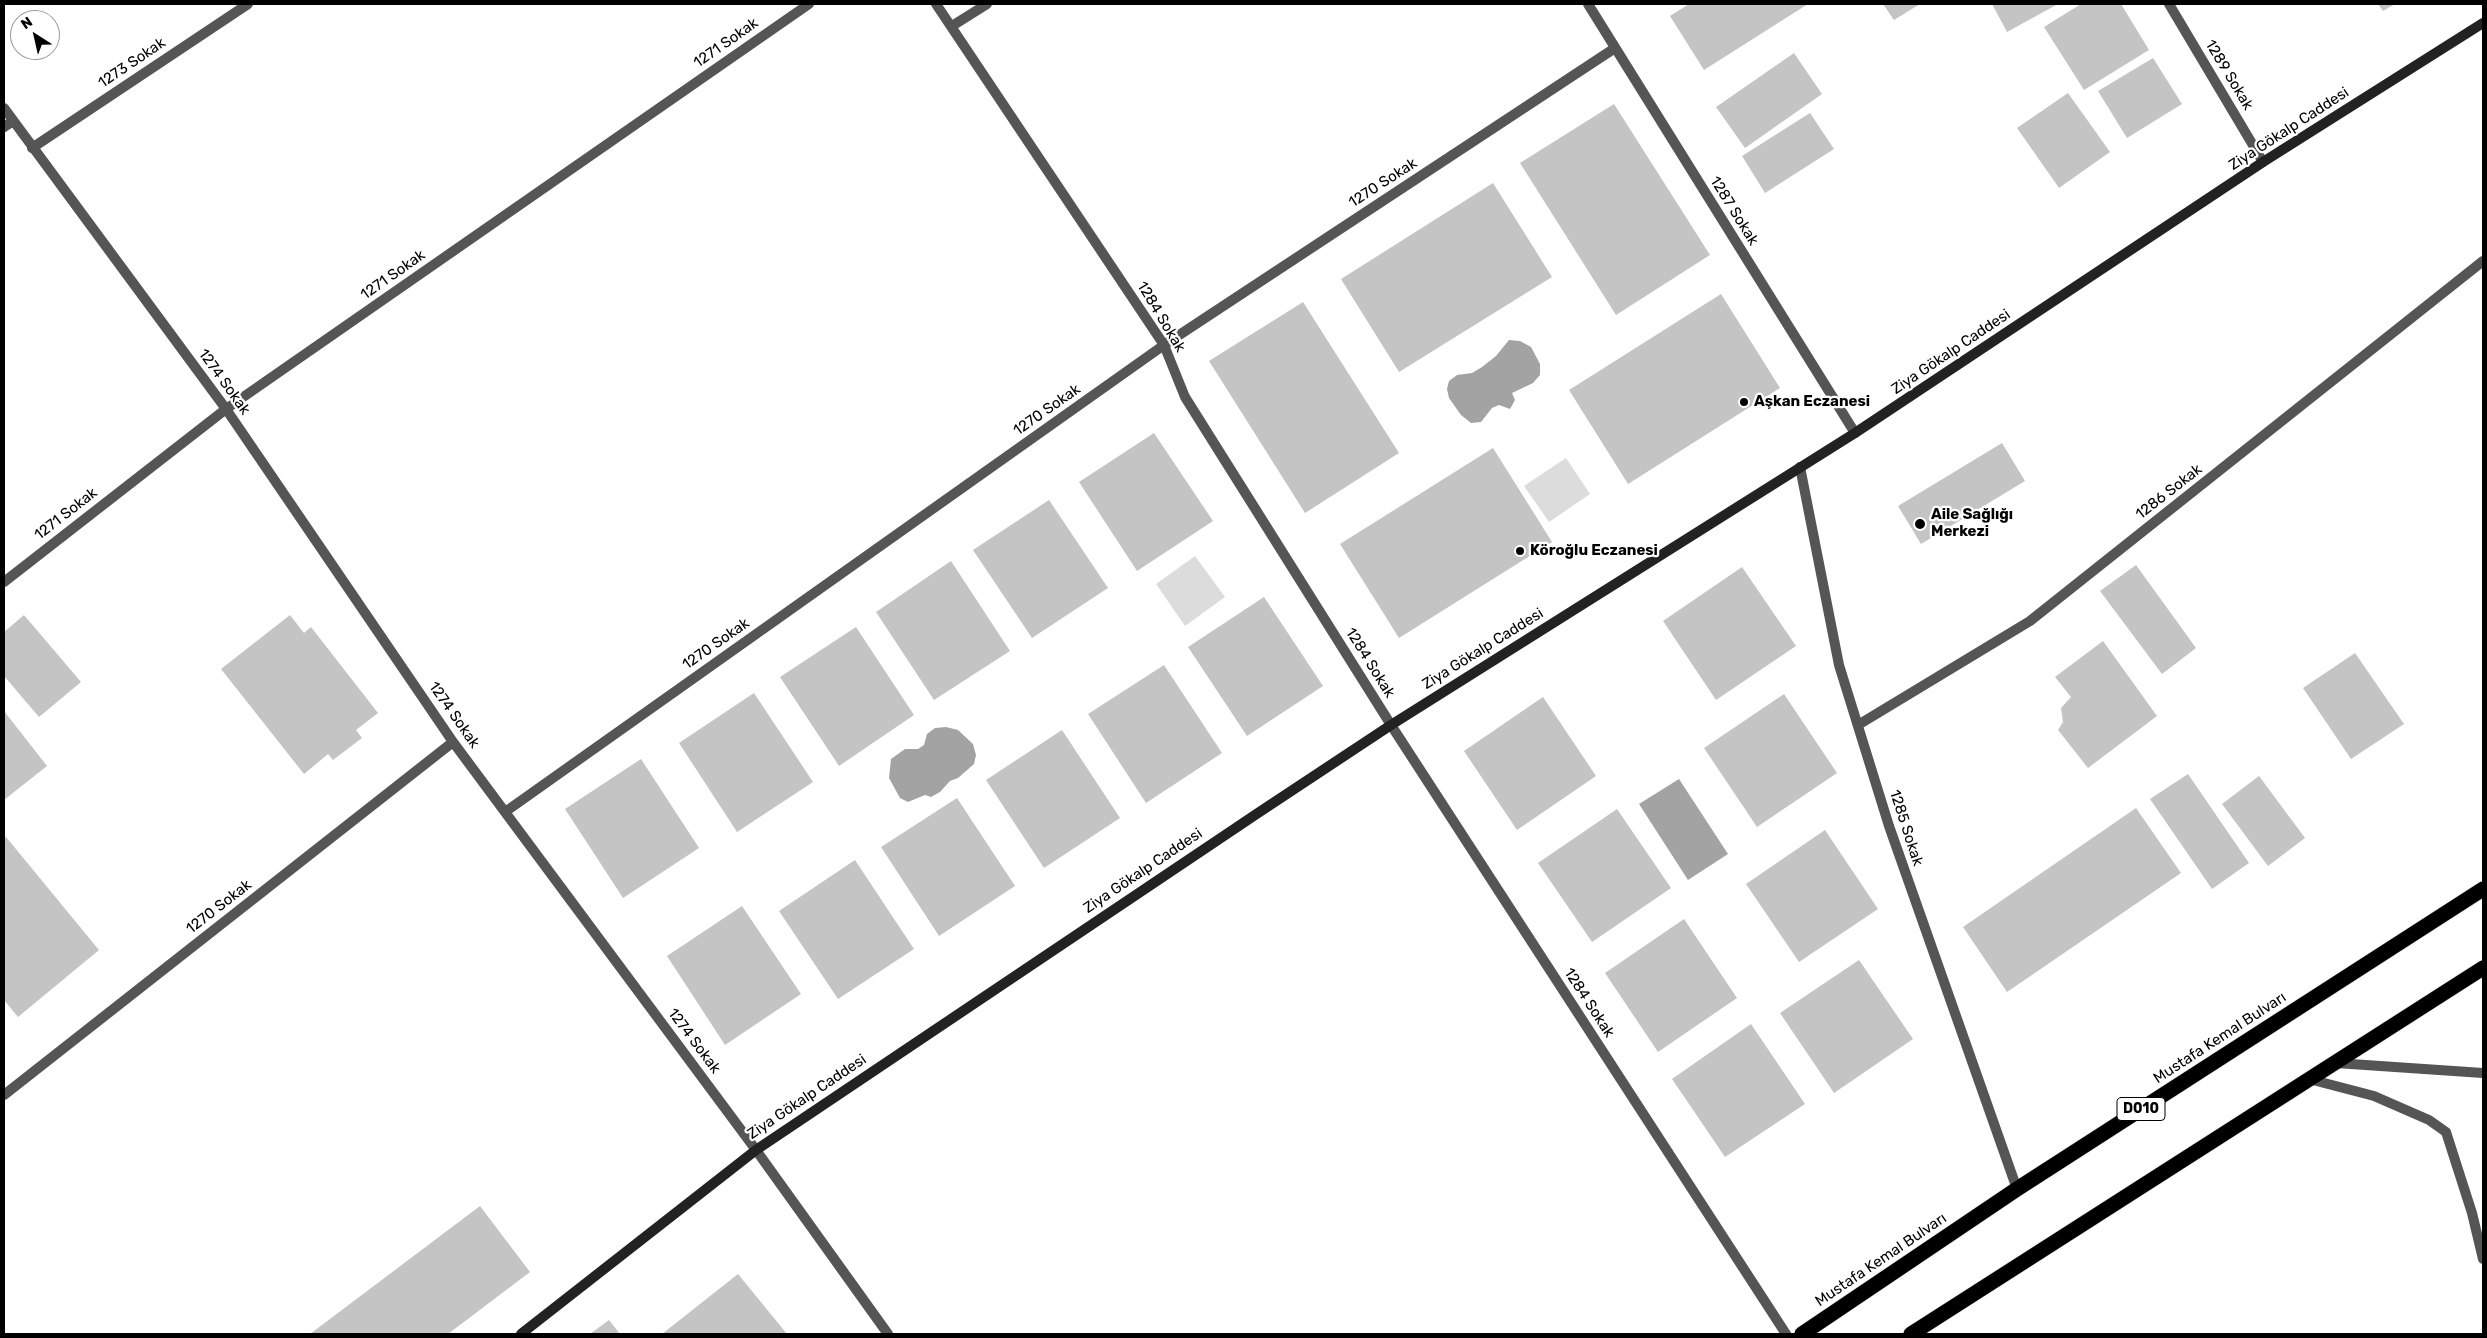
<!DOCTYPE html>
<meta charset="utf-8">
<style>
body{margin:0}
#map{position:relative;width:2487px;height:1338px;overflow:hidden;background:#fff;font-family:Rubik,sans-serif}
canvas{display:block}
.frame{position:absolute;inset:0;border:5px solid #000;pointer-events:none}
.north{position:absolute;left:10px;top:10px;width:50px;height:50px;box-sizing:border-box;background:#fff;border:1px solid #999;border-radius:50%;rotate:325deg;font-size:14px;font-weight:700;line-height:20px;text-align:center;color:#000}
.north::after{content:'';display:block;margin:auto;width:18px;height:22px;background:#000;clip-path:polygon(50% 0,100% 100%,50% 72%,0 100%)}
</style>
<div id="map">
<canvas width="2487" height="1338"></canvas>
<div class="frame"></div>
<div class="north">N</div>
</div>
<script>
const c = document.querySelector('canvas').getContext('2d');
c.lineJoin = 'round';
function fill(path, color) { c.fillStyle = color; c.fill(path, 'evenodd'); }
const poly = rows => new Path2D(rows.map(r => 'M' + r).join(''));
function stroke(path, color, width, dash) { c.strokeStyle = color; c.lineWidth = width; c.lineCap = dash ? 'butt' : 'round'; c.setLineDash(dash || []); c.stroke(path); }
function label(font, color, halo, rows, align = 'center') {
  c.font = font + ' Rubik,sans-serif'; c.lineWidth = 4.5; c.setLineDash([]); c.textBaseline = 'middle'; c.strokeStyle = halo; c.fillStyle = color; for (const [text, x, y, turn = 0] of rows) {
    c.save(); c.translate(x, y); c.rotate((+turn || 0) * Math.PI / 180); c.textAlign = isNaN(turn) ? turn : align; if (halo) c.strokeText(text, 0, 0); c.fillText(text, 0, 0); c.restore();
  }
}
fill(poly([
 [1566,458,1590,494,1549,522,1524,486],
 [1195,556,1225,597,1185,626,1156,584]
]), '#dcdcdc');
fill(poly([
 [1509,340,1520,341,1531,347,1540,364,1540,375,1533,383,1512,393,1515,400,1510,409,1499,405,1492,408,1481,422,1471,423,1461,415,1449,398,1447,389,1449,381,1457,375,1472,373,1482,367,1496,356],
 [946,727,958,730,973,744,976,755,974,764,958,778,950,781,940,792,931,797,925,795,908,802,900,798,889,778,891,759,905,749,918,749,924,745,927,734,935,728],
 [1679,779,1728,854,1688,880,1639,804]
]), '#a3a3a3');
fill(poly([
 [1689,4,1808,4,1704,70,1670,16],
 [1883,4,1920,4,1894,20],
 [1992,4,2058,4,2007,32],
 [2081,4,2121,4,2149,50,2084,90,2044,27],
 [2378,4,2395,4,2383,11],
 [1794,53,1822,94,1745,148,1716,107],
 [2153,58,2182,104,2127,138,2098,91],
 [2068,93,2110,152,2059,188,2017,128],
 [1614,104,1710,255,1616,315,1520,163],
 [1810,113,1834,149,1765,193,1742,156],
 [1493,183,1552,277,1399,372,1341,279],
 [1721,294,1780,388,1628,484,1569,390],
 [1303,302,1399,453,1305,513,1209,361],
 [1154,433,1213,521,1137,571,1079,482],
 [2002,443,2025,481,1921,544,1898,506],
 [1493,448,1552,542,1399,638,1340,544],
 [1049,500,1108,588,1032,638,973,550],
 [951,561,1010,651,934,700,876,612],
 [2136,565,2196,648,2162,674,2100,591],
 [1742,567,1796,646,1716,700,1663,621],
 [1264,597,1323,686,1247,736,1188,647],
 [24,615,81,682,39,717,4,676,4,632],
 [290,615,304,633,311,627,378,713,356,730,362,738,333,760,328,754,304,774,221,669],
 [856,627,914,715,839,766,780,677],
 [2103,641,2157,716,2088,768,2058,730,2063,722,2061,708,2071,697,2055,677],
 [2355,653,2404,724,2351,759,2303,688],
 [1164,665,1222,753,1146,803,1088,714],
 [754,693,813,782,737,832,679,743],
 [1784,694,1837,773,1757,827,1704,748],
 [1543,697,1596,776,1517,830,1464,751],
 [4,711,47,766,4,800],
 [1062,730,1120,818,1044,868,986,780],
 [641,759,699,848,623,898,565,809],
 [2188,774,2249,863,2212,889,2150,799],
 [2259,776,2305,838,2268,866,2222,804],
 [957,798,1015,886,939,936,881,847],
 [2136,808,2181,873,2007,992,1963,927],
 [1617,809,1671,888,1592,942,1538,863],
 [1825,830,1878,909,1799,962,1746,884],
 [6,837,99,950,18,1017,4,1000,4,839],
 [855,860,914,949,838,999,779,911],
 [742,906,801,994,725,1045,667,956],
 [1684,919,1737,998,1658,1052,1605,973],
 [1859,960,1913,1039,1834,1093,1780,1013],
 [1751,1024,1805,1104,1725,1157,1672,1079],
 [480,1206,530,1272,448,1334,310,1334],
 [738,1274,787,1334,662,1334],
 [609,1320,620,1334,590,1334]
]), '#c4c4c4');
const highway = poly([
 [1802,1334,2017,1189,2483,889],
 [1911,1334,2483,968]
]);
stroke(highway, '#dbdbdb', 16);
stroke(poly([
 [2336,1063,2483,1073]
]), '#555', 10);
stroke(poly([
 [936,4,1164,345,1185,397,1391,725,1786,1334],
 [1588,4,1855,433],
 [2169,4,2263,162],
 [952,26,987,4],
 [4,108,226,409,453,742,756,1150,888,1334],
 [4,127,13,121],
 [32,148,248,4],
 [1800,467,1839,665,1889,826,2017,1189],
 [4,582,226,409,809,4],
 [1858,725,2030,621,2483,261],
 [505,812,1164,345,1615,48],
 [2309,1079,2374,1096,2429,1120,2446,1132,2472,1213,2483,1259],
 [4,1095,453,742]
]), '#555', 10);
stroke(poly([
 [521,1334,756,1150,1258,813,1391,725,1855,433,2263,162,2483,23]
]), '#222', 10);
stroke(highway, '#000', 15);
for (const [x, y, r, color] of [
 [1744,402,5,"#000"],
 [1920,524,6,"#000"],
 [1520,551,5,"#000"]
]) { const dot = new Path2D(); dot.arc(x, y, r, 0, 2 * Math.PI); c.fillStyle = color; c.fill(dot); stroke(dot, '#fff', 2); }
for (const [x, y, w] of [
 [2141,1109,48]
]) { const box = new Path2D(); box.roundRect(x - w / 2, y - 11.5, w, 23, 4); c.fillStyle = '#fff'; c.fill(box); stroke(box, '#000', 1); }
label('bold 14px', '#000', null, [
 ["D010",2141,1109]
]);
label('15px', '#000', '#fff', [
 ["1271 Sokak",726,43,-35],
 ["1273 Sokak",132,63,-34],
 ["1289 Sokak",2229,75,59],
 ["Ziya Gökalp Caddesi",2289,129,-33],
 ["1270 Sokak",1383,183,-33],
 ["1287 Sokak",1734,211,58],
 ["1271 Sokak",393,275,-35],
 ["1284 Sokak",1161,317,59],
 ["Ziya Gökalp Caddesi",1951,352,-34],
 ["1274 Sokak",224,382,54],
 ["1270 Sokak",1047,410,-35],
 ["1286 Sokak",2169,492,-38],
 ["1271 Sokak",66,514,-38],
 ["1270 Sokak",716,644,-35],
 ["Ziya Gökalp Caddesi",1483,649,-32],
 ["1284 Sokak",1370,663,58],
 ["1274 Sokak",454,715,55],
 ["1285 Sokak",1906,828,72],
 ["Ziya Gökalp Caddesi",1143,871,-34],
 ["1270 Sokak",219,907,-38],
 ["1284 Sokak",1589,1003,57],
 ["Mustafa Kemal Bulvarı",2220,1038,-33],
 ["1274 Sokak",694,1041,53],
 ["Ziya Gökalp Caddesi",807,1097,-34],
 ["Mustafa Kemal Bulvarı",1881,1260,-34]
]);
label('bold 15px', '#000', '#fff', [
 ["Aşkan Eczanesi",1754,402],
 ["Aile Sağlığı",1931,515],
 ["Merkezi",1931,532],
 ["Köroğlu Eczanesi",1530,551]
], 'left');
</script>
